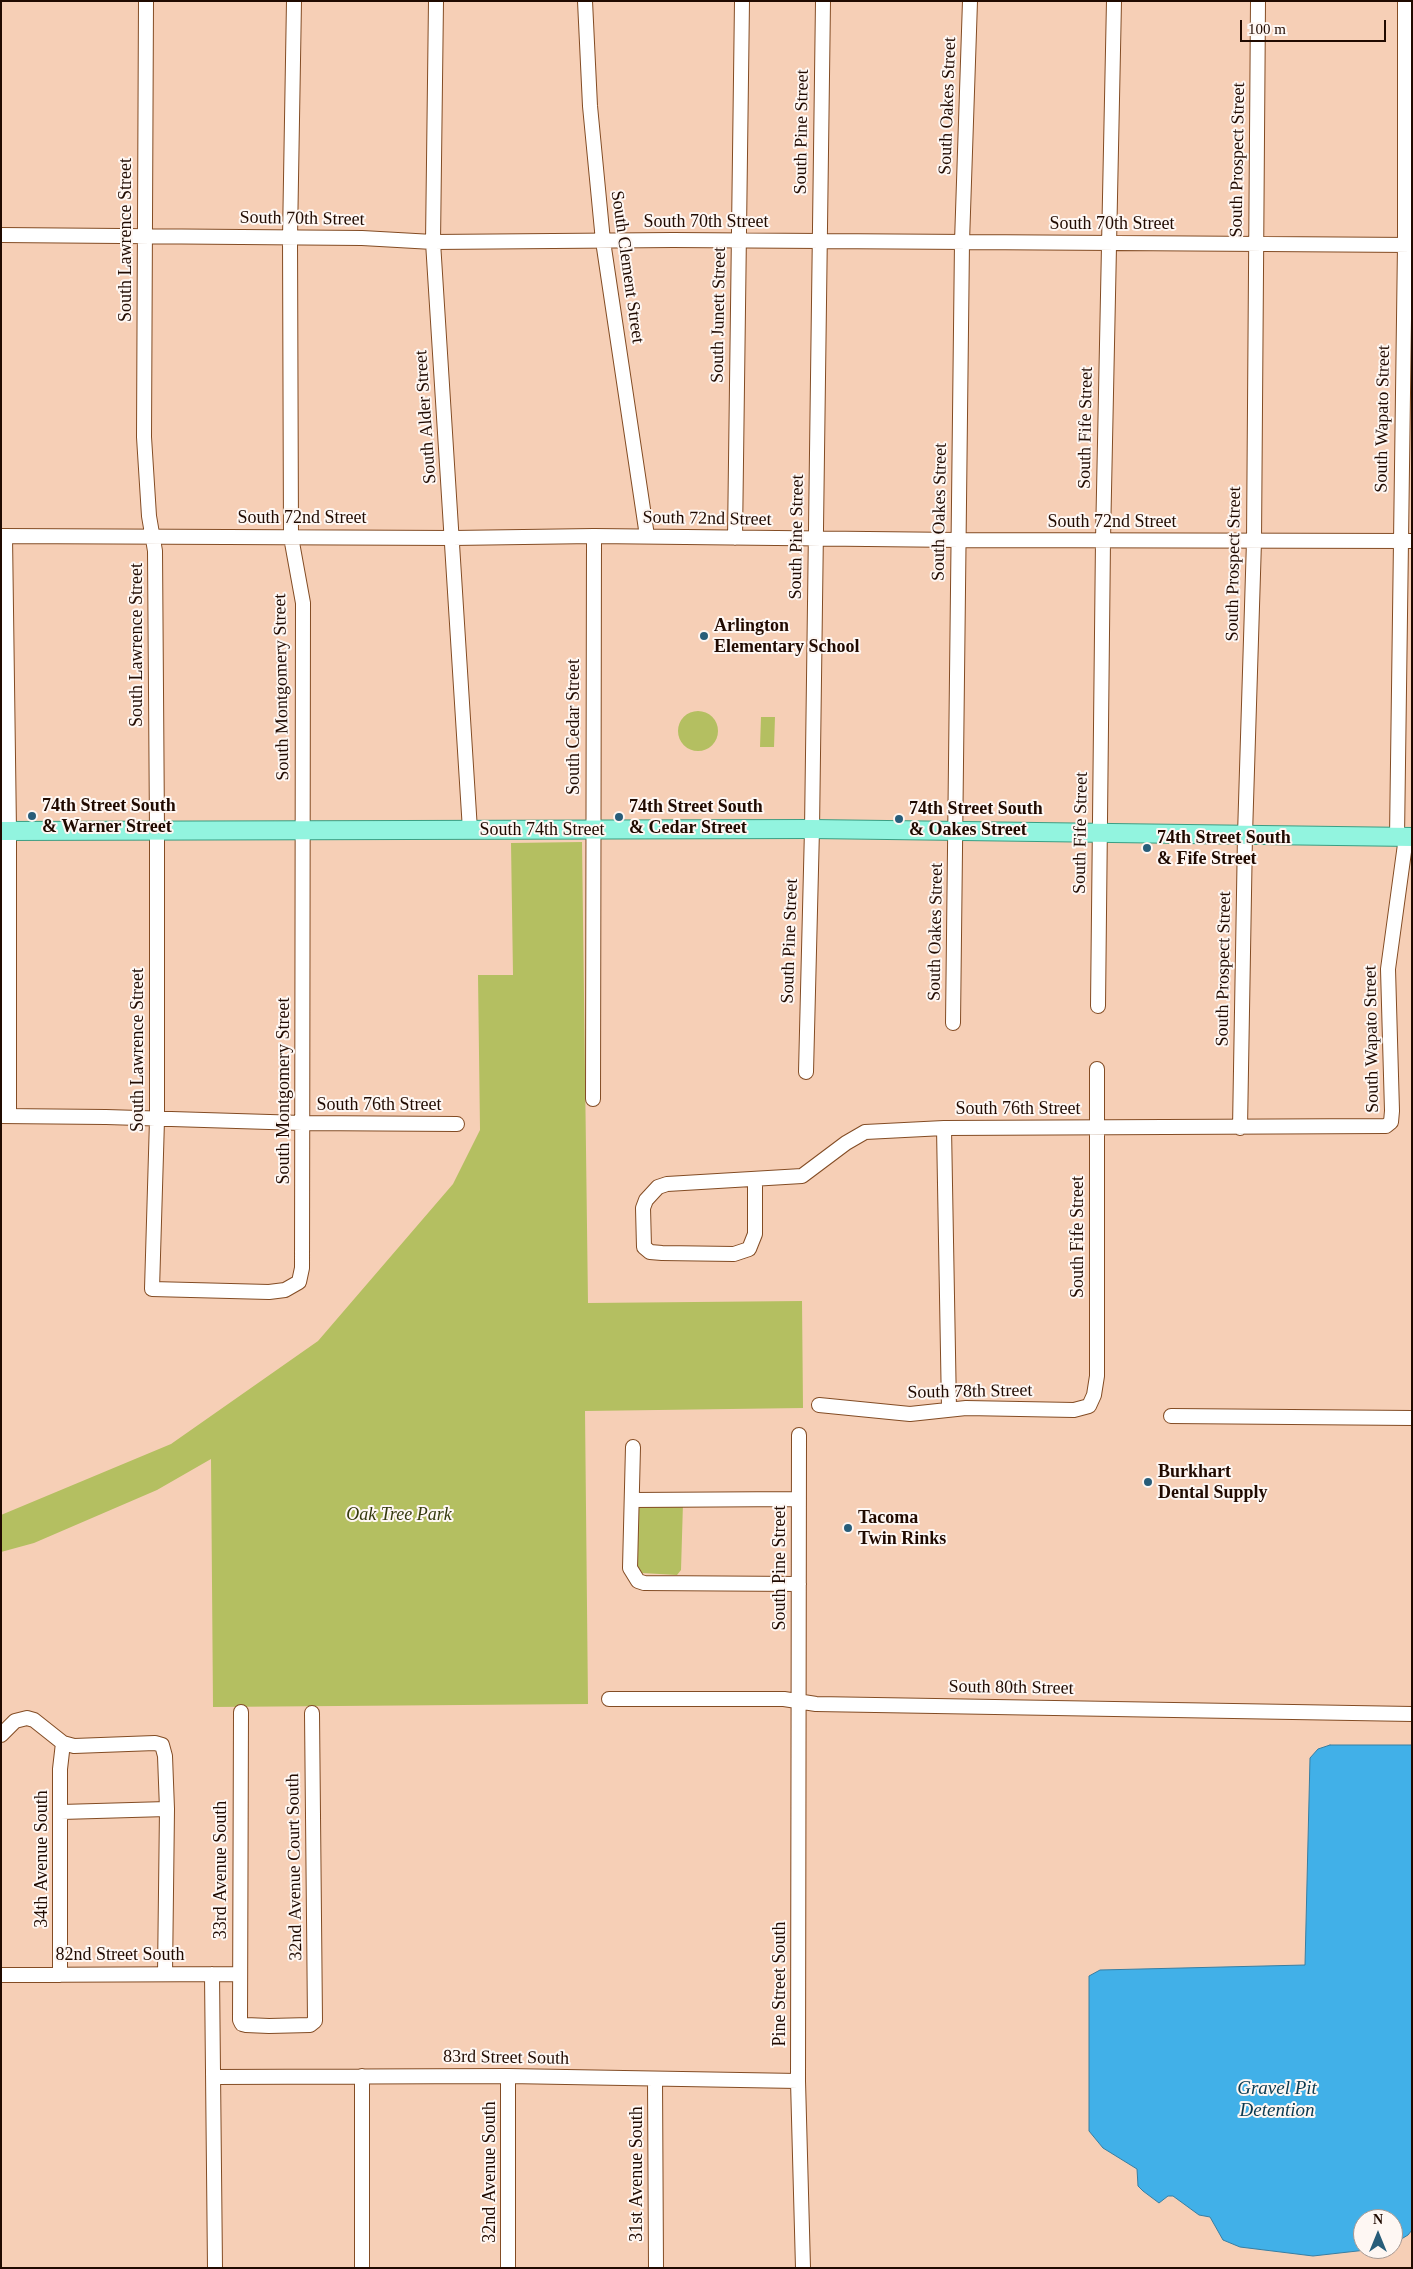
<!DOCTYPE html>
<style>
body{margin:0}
#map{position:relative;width:1413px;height:2269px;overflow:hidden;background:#f6cfb6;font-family:"Times New Roman",serif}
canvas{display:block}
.frame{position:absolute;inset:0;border:2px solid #200a00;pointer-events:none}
.north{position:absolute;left:1353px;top:2209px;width:50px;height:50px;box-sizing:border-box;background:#fef7f3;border:1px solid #a59892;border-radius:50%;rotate:0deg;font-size:14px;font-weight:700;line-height:20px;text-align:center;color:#200a00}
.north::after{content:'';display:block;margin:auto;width:18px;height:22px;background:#285d79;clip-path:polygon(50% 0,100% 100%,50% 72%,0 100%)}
.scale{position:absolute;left:1240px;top:20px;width:146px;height:22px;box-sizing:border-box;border:2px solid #200a00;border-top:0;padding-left:6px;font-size:15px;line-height:18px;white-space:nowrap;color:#200a00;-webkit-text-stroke:4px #fef7f3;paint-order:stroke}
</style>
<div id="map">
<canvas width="1413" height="2269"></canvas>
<div class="frame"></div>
<div class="north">N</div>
<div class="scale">100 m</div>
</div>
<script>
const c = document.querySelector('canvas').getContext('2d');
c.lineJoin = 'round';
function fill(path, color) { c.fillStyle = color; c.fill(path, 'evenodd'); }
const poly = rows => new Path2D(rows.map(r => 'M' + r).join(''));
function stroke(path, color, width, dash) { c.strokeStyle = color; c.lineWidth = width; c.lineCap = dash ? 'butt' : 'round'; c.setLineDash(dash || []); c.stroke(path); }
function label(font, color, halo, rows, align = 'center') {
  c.font = font + ' "Times New Roman",serif'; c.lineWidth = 4; c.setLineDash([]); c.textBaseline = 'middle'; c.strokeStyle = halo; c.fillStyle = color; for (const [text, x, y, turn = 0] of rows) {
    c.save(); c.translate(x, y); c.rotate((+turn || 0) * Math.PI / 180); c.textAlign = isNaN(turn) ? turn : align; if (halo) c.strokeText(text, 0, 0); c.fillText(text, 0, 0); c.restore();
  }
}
fill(poly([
 '678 731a20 20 0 1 1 40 0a20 20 0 1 1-40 0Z',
 [761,717,775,717,774,747,760,747],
 [582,842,588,1303,802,1301,803,1408,585,1411,588,1704,213,1707,211,1459,157,1490,34,1543,1,1552,1,1515,171,1444,318,1341,453,1184,480,1130,478,975,513,975,511,843],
 [683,1503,681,1570,677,1575,642,1573,637,1565,638,1509,641,1505]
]), '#b4bf61');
const water = poly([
 [1330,1745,1412,1745,1412,2230,1408,2235,1393,2244,1393,2219,1363,2219,1363,2249,1375,2249,1313,2256,1240,2247,1223,2240,1210,2217,1199,2215,1173,2196,1168,2196,1159,2203,1143,2191,1138,2186,1137,2169,1103,2148,1089,2131,1089,1976,1100,1970,1305,1965,1310,1758,1318,1749,1330,1745]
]);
fill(water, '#41b0e8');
stroke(water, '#377ea2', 1);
const minor = poly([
 [146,1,144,437,149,516,155,551,157,831,157,1120,152,1289,269,1292,285,1290,299,1282,302,1268,303,603,291,537,290,238,294,1],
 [436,1,433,242,470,830],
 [585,1,590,106,603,241,647,536],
 [1,235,362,238,433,242,673,240,1412,245],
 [1,536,453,538,594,536,959,540,1412,541],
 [5,536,9,831,9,1116],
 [735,538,742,1],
 [1397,837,1405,245,1405,1],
 [1098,1006,1103,540,1114,1],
 [953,1023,962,242,970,1],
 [806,1072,812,829,823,1],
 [593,1099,594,536],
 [1,1116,106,1117,302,1123,457,1124],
 [944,1128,949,1409],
 [1240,1128,1245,835,1254,541,1258,1],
 [755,1180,755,1234,749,1249,734,1254,662,1253,650,1252,644,1247,643,1208,646,1200,658,1187,667,1184,802,1176,846,1143,865,1132,944,1128,1386,1126,1391,1122,1392,1111,1388,969,1406,837],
 [819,1405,910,1414,966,1408,1074,1410,1089,1406,1094,1395,1097,1376,1097,1069],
 [1171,1416,1412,1418],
 [799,1435,798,2081,803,2268],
 [633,1447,630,1568,638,1581,644,1583,799,1584],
 [632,1500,799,1499],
 [609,1699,784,1699,816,1704,1412,1714],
 [241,1712,240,2020,242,2024,246,2025,269,2026,310,2025,315,2021,312,1713],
 [1,1735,15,1721,27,1718,34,1720,63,1743,74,1746,155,1743,162,1745,165,1756,167,1809,165,1974],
 [61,1812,167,1809],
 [212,1974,215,2268],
 [1,1975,239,1974],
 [60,1975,60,1769,63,1743],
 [362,2076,362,2268],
 [214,2077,508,2076,798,2081],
 [655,2079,656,2268],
 [508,2268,508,2076]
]);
const major = poly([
 [1,831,812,829,1412,837]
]);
stroke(minor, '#834c24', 16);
stroke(major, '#3b9e83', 20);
stroke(minor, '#fff', 14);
stroke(major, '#92f4df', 18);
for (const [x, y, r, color] of [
 [704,636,5,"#285d79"],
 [32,816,5,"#285d79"],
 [619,817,5,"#285d79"],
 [899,819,5,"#285d79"],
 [1147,848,5,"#285d79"],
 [1148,1482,5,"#285d79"],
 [848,1528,5,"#285d79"]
]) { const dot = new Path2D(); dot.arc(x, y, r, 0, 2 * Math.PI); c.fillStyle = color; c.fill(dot); stroke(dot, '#fef7f3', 2); }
label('18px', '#200a00', '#fef7f3', [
 ["South Oakes Street",948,106,-88],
 ["South Pine Street",802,132,-89],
 ["South Prospect Street",1238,160,-89],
 ["South 70th Street",302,219,1],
 ["South 70th Street",706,222],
 ["South 70th Street",1112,224],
 ["South Lawrence Street",126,240,-90],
 ["South Clement Street",627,267,82],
 ["South Junett Street",719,315,-89],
 ["South Alder Street",426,417,-94],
 ["South Wapato Street",1383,419,-89],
 ["South Fife Street",1086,428,-89],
 ["South Oakes Street",940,512,-89],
 ["South 72nd Street",302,518],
 ["South 72nd Street",707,519,1],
 ["South 72nd Street",1112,522],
 ["South Pine Street",797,537,-89],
 ["South Prospect Street",1234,564,-89],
 ["South Lawrence Street",137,645,-90],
 ["South Montgomery Street",282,687,-91],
 ["South Cedar Street",574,727,-90],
 ["South 74th Street",542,830],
 ["South Fife Street",1081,833,-89],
 ["South Oakes Street",936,932,-89],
 ["South Pine Street",790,941,-88],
 ["South Prospect Street",1224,969,-89],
 ["South Wapato Street",1372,1039,-91],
 ["South Lawrence Street",138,1050,-90],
 ["South Montgomery Street",284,1091,-90],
 ["South 76th Street",379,1105],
 ["South 76th Street",1018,1109],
 ["South Fife Street",1078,1237,-90],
 ["South 78th Street",970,1392,-1],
 ["South Pine Street",780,1568,-90],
 ["South 80th Street",1011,1688,1],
 ["34th Avenue South",42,1859,-90],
 ["32nd Avenue Court South",295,1867,-91],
 ["33rd Avenue South",221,1870,-90],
 ["82nd Street South",120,1955],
 ["Pine Street South",780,1984,-90],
 ["83rd Street South",506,2058,1],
 ["32nd Avenue South",490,2172,-90],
 ["31st Avenue South",637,2174,-90]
]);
label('bold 18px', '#200a00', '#fef7f3', [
 ["Arlington",714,626],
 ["Elementary School",714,647],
 ["74th Street South",42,806],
 ["& Warner Street",42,827],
 ["74th Street South",629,807],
 ["& Cedar Street",629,828],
 ["74th Street South",909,809],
 ["& Oakes Street",909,830],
 ["74th Street South",1157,838],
 ["& Fife Street",1157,859],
 ["Burkhart",1158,1472],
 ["Dental Supply",1158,1493],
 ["Tacoma",858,1518],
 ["Twin Rinks",858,1539]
], 'left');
label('italic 18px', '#353a0e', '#fef7f3', [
 ["Oak Tree Park",399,1515]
]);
label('italic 19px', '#0a3a51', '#fef7f3', [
 ["Gravel Pit",1277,2089],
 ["Detention",1277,2111]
]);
</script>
